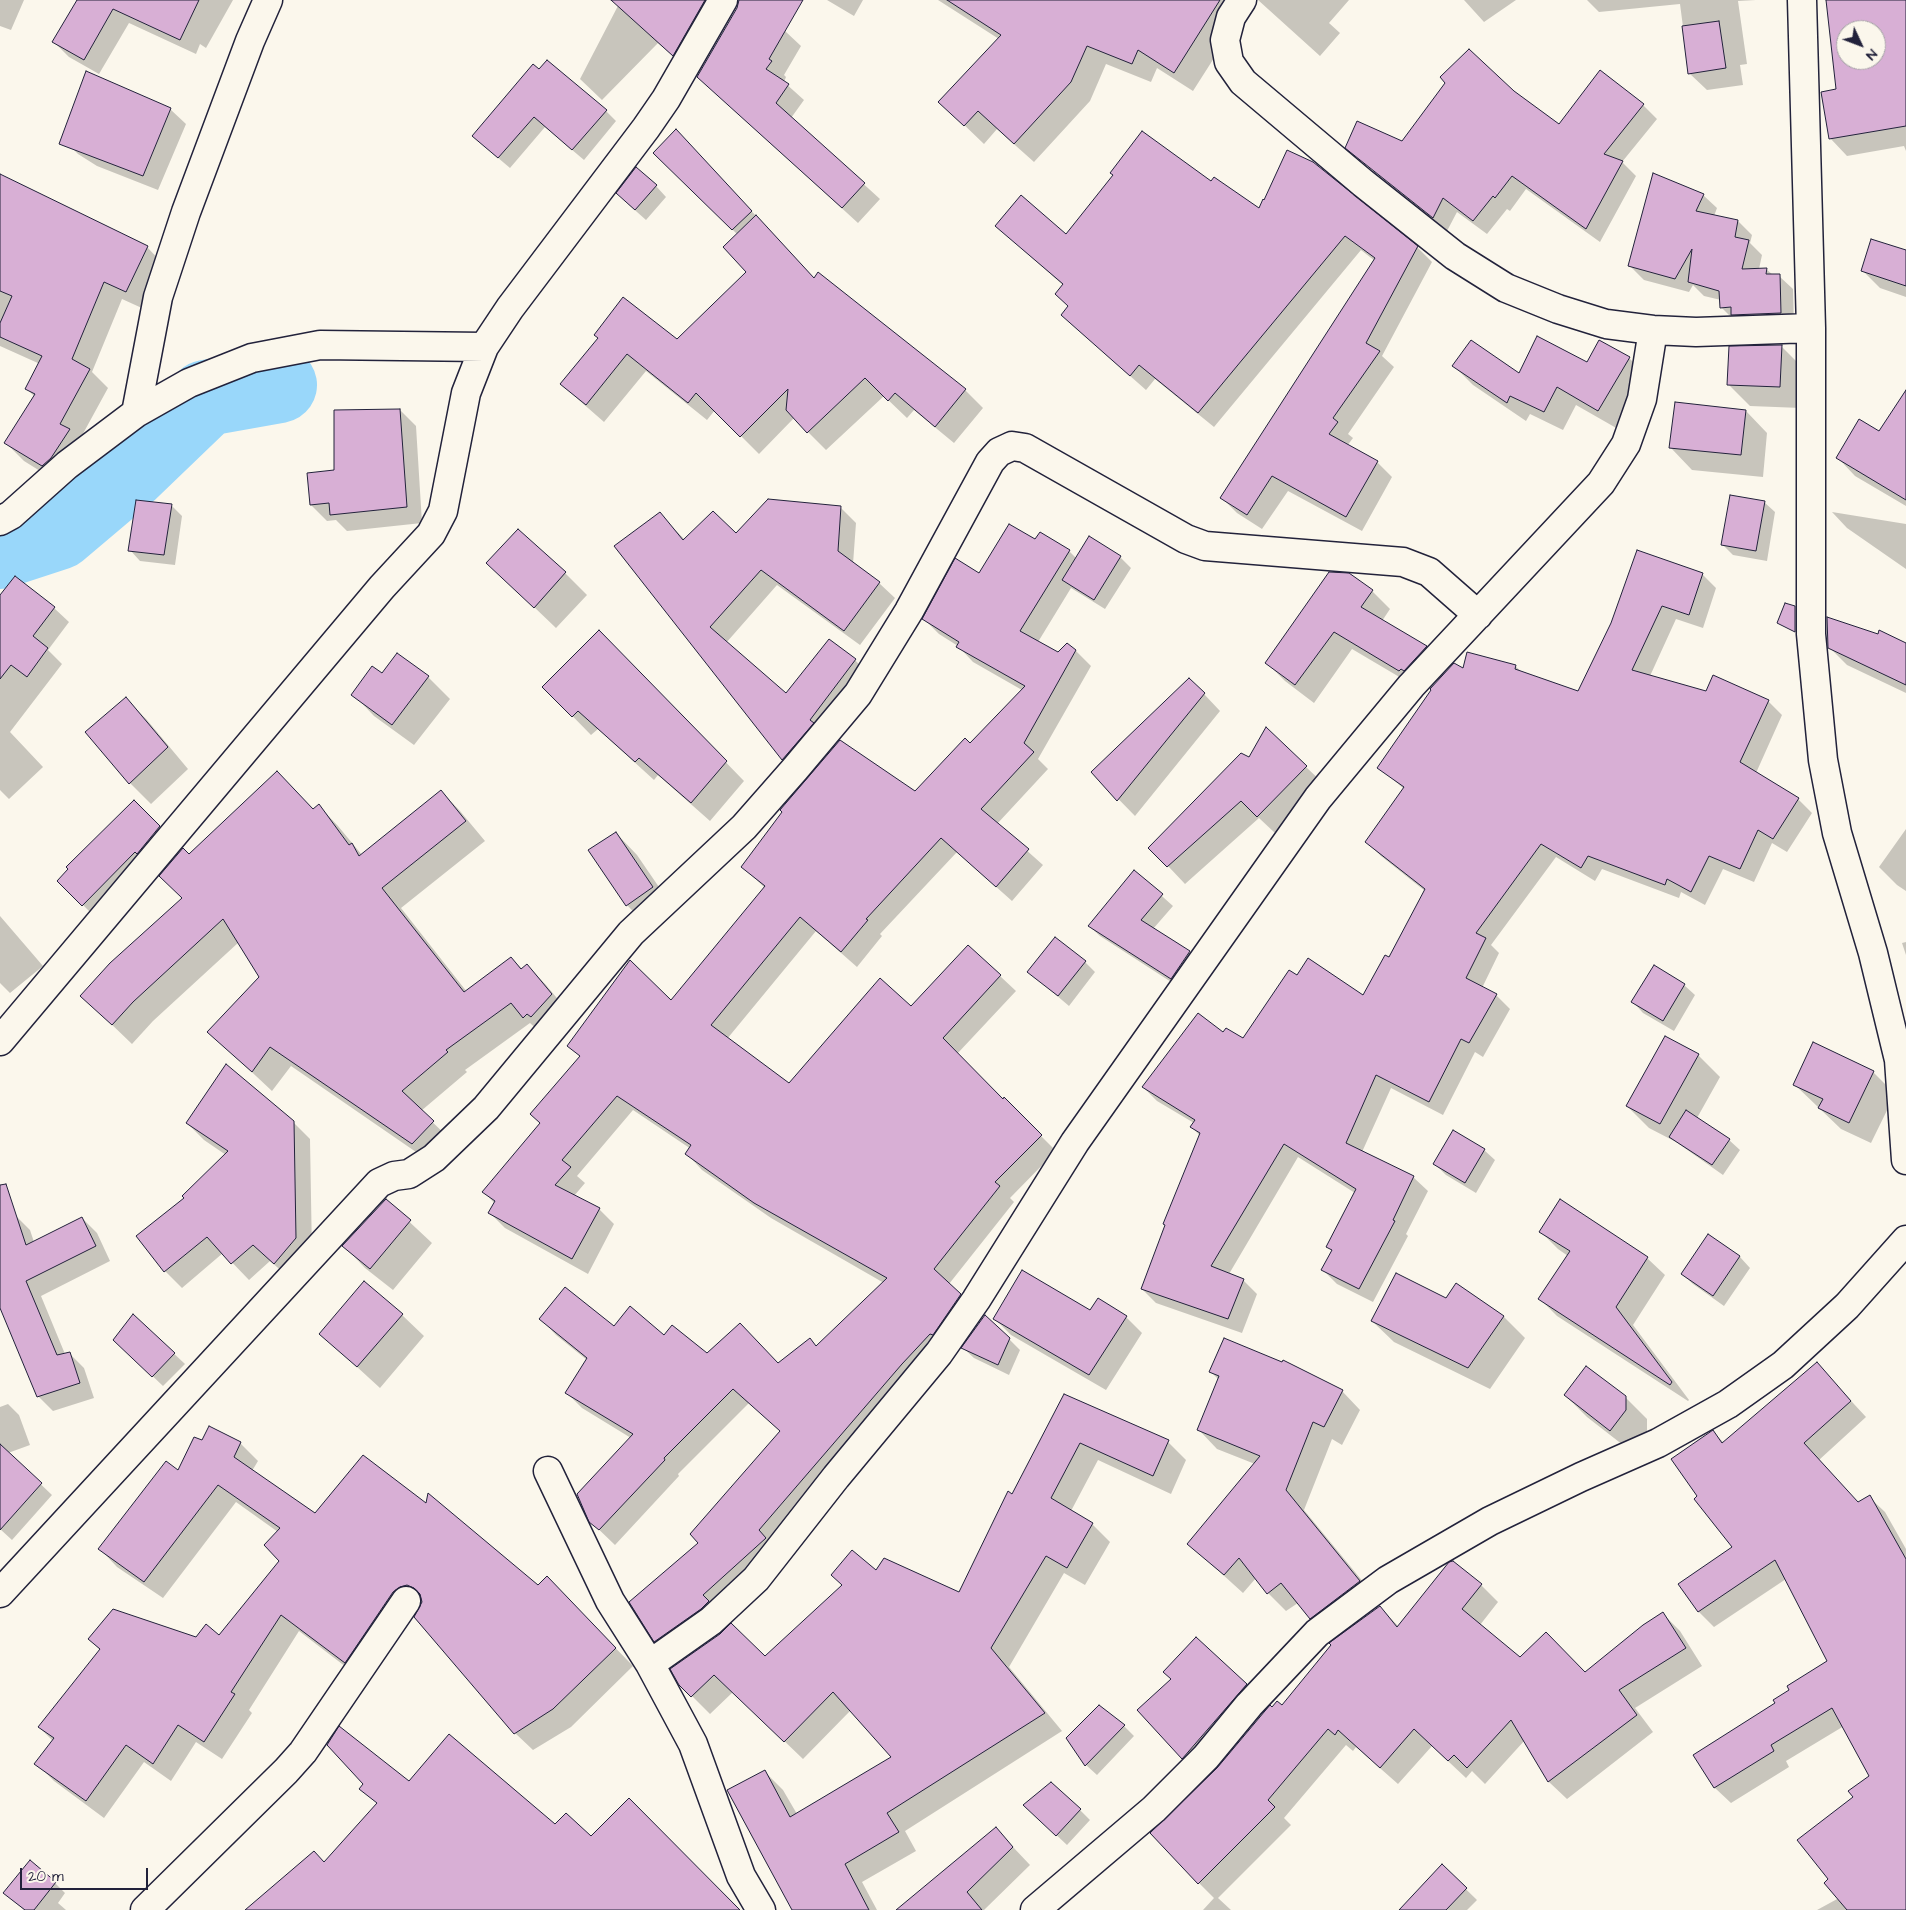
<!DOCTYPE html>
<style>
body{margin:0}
#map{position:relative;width:1906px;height:1910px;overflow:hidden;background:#fbf7ec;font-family:"Architects Daughter",sans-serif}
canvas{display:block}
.north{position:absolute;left:1836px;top:20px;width:50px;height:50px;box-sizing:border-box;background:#fbf7ec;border:1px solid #a4a2a5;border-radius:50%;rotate:133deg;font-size:14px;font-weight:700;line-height:20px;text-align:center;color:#22223b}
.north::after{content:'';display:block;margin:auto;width:18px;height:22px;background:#22223b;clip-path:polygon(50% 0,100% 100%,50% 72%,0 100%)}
.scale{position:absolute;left:20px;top:1868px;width:128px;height:22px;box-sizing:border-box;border:2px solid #22223b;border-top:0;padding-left:6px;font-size:15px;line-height:18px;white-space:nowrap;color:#22223b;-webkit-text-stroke:4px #fbf7ec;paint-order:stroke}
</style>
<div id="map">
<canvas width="1906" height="1910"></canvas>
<div class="north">N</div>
<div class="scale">20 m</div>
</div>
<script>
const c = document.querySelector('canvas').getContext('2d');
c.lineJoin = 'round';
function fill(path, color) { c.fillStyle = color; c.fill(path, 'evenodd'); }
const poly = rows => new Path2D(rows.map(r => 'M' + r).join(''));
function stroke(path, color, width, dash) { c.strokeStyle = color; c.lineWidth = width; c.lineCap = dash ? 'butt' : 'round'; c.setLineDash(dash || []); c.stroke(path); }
fill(poly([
 [0,0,24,0,11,30,0,26],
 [78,0,233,0,206,48,200,44,196,54,129,23,99,74,69,57,54,42],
 [621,0,699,0,704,2,720,19,690,71,658,43,602,100,580,79],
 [827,0,863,0,854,16],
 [938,0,1251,0,1193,91,1157,68,1151,82,1106,64,1090,101,1034,162,997,129,984,144,959,120,999,39],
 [1258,0,1349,0,1329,23,1340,33,1320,56],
 [1464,0,1516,0,1484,22],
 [1587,0,1756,0,1738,1,1747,64,1740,65,1743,85,1707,90,1689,73,1680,4,1599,12],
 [1827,0,1906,0,1906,151,1904,146,1847,156,1830,138,1837,90],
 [1846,30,1876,30,1876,60,1846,60],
 [785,31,801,46,784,75,786,77,784,82,804,100,791,118,880,199,858,223,698,77],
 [539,71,606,111,616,121,584,160,545,127,510,168,484,146],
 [1600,72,1643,105,1657,119,1622,162,1636,176,1600,242,1526,189,1510,211,1507,209,1487,234,1457,212,1447,231,1361,161,1347,147,1559,126],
 [170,109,186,124,158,190,97,166,78,154,62,138],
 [686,141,815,279,965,390,983,408,954,443,914,410,907,418,884,396,826,450,794,418,759,454,715,410,707,420,646,371,604,422,580,401,562,384,599,339,678,340,747,272,738,235,654,153],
 [0,175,147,247,165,266,144,309,122,299,92,372,108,388,79,441,61,484,24,461,6,443,35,397,26,388,40,364,0,346],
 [1212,183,1259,209,1417,247,1432,262,1382,356,1394,367,1348,434,1353,438,1347,446,1377,462,1392,477,1362,531,1288,491,1262,529,1237,513,1221,497,1375,261,1361,250,1214,427,1155,379,1146,390,1078,330,1064,286,996,226,1066,236],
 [656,186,666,197,646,220,628,204],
 [1703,195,1717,208,1714,216,1738,221,1752,235,1750,243,1762,255,1759,269,1766,269,1773,275,1779,276,1793,289,1794,327,1735,321,1721,307,1721,300,1704,296,1693,285,1689,292,1644,280,1630,266],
 [1906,251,1906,297,1880,288,1863,271],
 [1781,346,1803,368,1801,408,1750,406,1728,384],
 [1629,358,1648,377,1618,429,1576,405,1563,430,1530,414,1526,421,1473,385,1454,366,1519,374],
 [1906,392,1906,506,1855,476,1838,458,1879,432],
 [400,410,416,426,422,523,347,531,336,520,327,521,311,505,335,471],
 [1746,411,1767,433,1763,477,1692,470,1671,448],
 [1764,502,1775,512,1767,561,1733,555,1722,544],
 [171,505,182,516,175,565,140,561,130,550],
 [840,507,856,523,853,564,879,583,895,598,860,645,777,585,726,643,786,695,855,660,870,676,798,775,783,759,616,546,660,514,685,540,736,534],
 [1832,512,1906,524,1906,569,1847,528],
 [1035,541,1069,551,1077,559,1120,557,1131,568,1105,609,1071,588,1038,642,1058,654,1076,651,1091,666,1038,759,1048,769,997,824,1043,865,1012,901,957,852,880,934,882,936,857,967,816,931,727,1039,789,1085,911,1008,968,946,1016,991,957,1054,1003,1101,1004,1099,1056,1151,1010,1198,1014,1202,949,1284,976,1310,671,1656,655,1641,700,1544,781,1431,749,1403,678,1474,679,1476,615,1545,590,1521,631,1438,582,1408,567,1393,587,1360,556,1335,541,1319,614,1328,665,1336,707,1355,778,1364,816,1347,884,1283,771,1218,702,1170,687,1154,691,1149,633,1110,577,1176,585,1183,574,1196,599,1209,614,1224,588,1274,505,1228,490,1213,495,1204,484,1192,541,1124,580,1057,569,1045,671,1002,765,888,743,867,915,793,970,744,1022,690,973,662,958,646,939,634,924,619,979,574],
 [488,563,565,573,587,595,556,628],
 [1702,574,1716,588,1703,628,1676,619,1650,676,1707,692,1768,701,1782,715,1756,773,1798,799,1812,813,1787,852,1772,843,1754,882,1723,869,1705,905,1681,892,1679,898,1602,869,1595,881,1556,857,1491,945,1499,953,1482,988,1496,995,1510,1009,1483,1057,1475,1052,1443,1115,1391,1088,1362,1152,1413,1177,1428,1191,1406,1234,1408,1236,1373,1302,1337,1284,1323,1270,1333,1252,1328,1247,1355,1193,1298,1157,1229,1274,1243,1280,1257,1294,1242,1333,1156,1303,1142,1289,1200,1136,1192,1127,1194,1123,1157,1101,1143,1087,1224,1034,1243,1039,1298,977,1363,997,1389,959,1425,891,1381,856,1367,842,1404,789,1379,767,1463,670,1515,666,1522,672,1579,693,1612,624],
 [1372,591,1390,609,1382,621,1426,647,1444,665,1418,688,1352,649,1314,703,1285,681,1266,662],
 [0,602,54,608,69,622,48,650,62,664,10,732,43,767,9,799,0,790],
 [1906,644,1906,693,1847,665,1829,647],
 [618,651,744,781,710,821,658,775,654,780,598,729,591,735,544,687],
 [382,674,428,677,450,699,414,745,374,716,353,694],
 [1204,694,1220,711,1135,816,1092,772],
 [126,699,147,720,188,769,151,804,130,783],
 [1249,759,1306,767,1324,784,1276,834,1259,818,1185,884,1168,866],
 [441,791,460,811,485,841,401,908,467,992,511,958,522,969,527,965,546,985,571,1015,544,1036,530,1023,465,1070,467,1072,421,1111,452,1141,432,1163,291,1066,272,1091,209,1032,260,977,239,942,153,1021,132,1044,82,996,183,898,189,855,313,810,319,806,338,826,362,855],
 [134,802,170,838,93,915,59,881],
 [1906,829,1906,891,1897,885,1879,867],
 [616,833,637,855,674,909,648,927,627,905],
 [1135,872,1173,906,1153,929,1189,952,1200,963,1182,989,1100,936,1089,926],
 [0,916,43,966,10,993,0,983],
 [1906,942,1906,955,1902,943],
 [1085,962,1095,972,1069,1006,1029,972],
 [1684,985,1695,995,1674,1031,1643,1013,1633,1002],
 [1698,1055,1720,1077,1697,1118,1729,1140,1740,1150,1723,1175,1676,1142,1649,1128,1627,1106],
 [1873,1072,1895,1094,1871,1143,1841,1129,1794,1084],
 [293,1122,310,1139,312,1255,292,1280,270,1261,249,1280,223,1253,182,1288,165,1271,185,1198,226,1155,204,1140,187,1123],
 [1484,1150,1495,1160,1476,1193,1446,1175,1435,1164],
 [386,1200,432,1243,393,1290,365,1268,344,1246],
 [15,1215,30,1230,34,1242,82,1218,97,1233,110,1261,41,1296,65,1354,69,1353,84,1368,94,1398,53,1411,38,1396,0,1295,0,1221],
 [1541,1232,1647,1258,1665,1275,1633,1325,1689,1400,1688,1401,1557,1316,1540,1299,1568,1256,1558,1249],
 [1709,1236,1740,1257,1750,1268,1724,1306,1693,1284,1682,1274],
 [1456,1285,1504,1317,1525,1338,1490,1389,1394,1342,1372,1321,1446,1299],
 [1091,1312,1126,1317,1142,1333,1106,1390,1011,1335,995,1319],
 [402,1315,424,1336,380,1388,320,1333],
 [134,1316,185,1364,163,1386,125,1350],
 [1009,1339,1020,1350,1009,1375,974,1358,963,1348],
 [1817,1364,1866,1417,1819,1460,1858,1503,1869,1497,1885,1512,1906,1549,1906,1910,1817,1910,1839,1898,1830,1880,1855,1797,1870,1776,1844,1726,1786,1761,1789,1767,1731,1803,1715,1788,1695,1755,1777,1703,1829,1662,1786,1579,1714,1627,1699,1612,1680,1584,1734,1548,1699,1497,1713,1432,1724,1443],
 [1211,1372,1342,1391,1360,1410,1342,1445,1332,1439,1304,1510,1378,1600,1329,1637,1298,1603,1286,1611,1268,1593,1256,1578,1243,1593,1189,1544,1255,1464,1217,1449,1199,1430,1219,1380],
 [1565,1395,1625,1397,1647,1419,1647,1432,1632,1452,1587,1417],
 [1065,1396,1168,1442,1186,1460,1171,1494,1098,1460,1071,1511,1092,1524,1110,1542,1085,1585,1064,1573,1009,1667,1062,1731,905,1831,916,1851,862,1882,877,1910,793,1910,765,1772,783,1790,797,1814,893,1758,851,1710,803,1759,733,1692,710,1714,680,1684,765,1658,876,1572,960,1594],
 [8,1404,19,1415,30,1445,8,1453,52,1495,12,1540,0,1529,0,1407],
 [203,1442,240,1443,258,1461,252,1471,315,1515,565,1596,633,1666,571,1727,533,1750,515,1733,423,1603,418,1604,363,1680,299,1631,249,1710,252,1713,222,1759,196,1742,171,1781,144,1762,104,1818,54,1781,36,1763,53,1741,39,1727,100,1650,89,1639,220,1637,281,1561,278,1532,236,1502,163,1598,117,1567,100,1549,178,1472],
 [1481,1585,1498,1602,1480,1625,1520,1659,1585,1673,1663,1614,1680,1631,1702,1666,1635,1708,1653,1732,1567,1799,1549,1782,1525,1740,1485,1784,1472,1771,1466,1778,1432,1746,1398,1784,1356,1747,1353,1751,1346,1745,1284,1818,1291,1825,1218,1898,1231,1910,1203,1910,1214,1898,1199,1883,1206,1781,1138,1710,1172,1679,1196,1639,1269,1708,1282,1707,1380,1607,1399,1627],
 [1252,1725,1254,1727,1208,1779,1206,1778],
 [1124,1726,1134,1736,1097,1775,1086,1765,1067,1738],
 [1080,1810,1090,1820,1067,1845,1035,1815],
 [996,1829,1030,1865,984,1910,940,1910],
 [1442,1866,1477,1900,1467,1910,1412,1910],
 [55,1883,65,1893,58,1903,66,1910,24,1910,5,1893]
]), '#0003');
stroke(poly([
 [0,551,58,532,129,472,206,398,279,385]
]), '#99d7fa', 76);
const building = poly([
 [77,0,199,0,180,40,113,9,84,60,52,42,77,0],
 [611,0,705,0,673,56,611,0],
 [739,0,803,0,769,59,772,61,766,69,789,84,776,103,865,183,842,208,697,77,737,8,739,0],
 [947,0,1220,0,1174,73,1138,50,1132,64,1087,46,1071,82,1014,144,978,111,964,126,938,102,1001,35,947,0],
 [1826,0,1906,0,1906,126,1829,139,1821,92,1836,89,1826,0],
 [1846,30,1876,30,1876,60,1846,60,1846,30],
 [1719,21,1726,68,1688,74,1682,26,1719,21],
 [1469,49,1514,91,1559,124,1600,70,1644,104,1604,154,1623,161,1586,229,1512,176,1495,198,1493,196,1473,221,1443,198,1433,218,1345,148,1357,121,1402,141,1445,83,1440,77,1469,49],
 [547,60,607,110,572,150,534,117,498,158,472,136,533,64,539,69,547,60],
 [86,71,171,108,143,176,59,144,86,71],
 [676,129,752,211,732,230,653,153,676,129],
 [1142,131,1211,181,1214,177,1259,208,1263,199,1264,200,1287,150,1313,162,1418,246,1366,343,1380,351,1333,418,1338,422,1329,434,1378,461,1346,517,1272,476,1247,515,1220,498,1375,258,1345,236,1198,413,1139,365,1130,376,1061,315,1068,306,1055,294,1063,284,995,226,1021,195,1066,234,1113,175,1110,173,1142,131],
 [636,167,657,185,635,210,616,193,636,167],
 [1653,173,1704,194,1696,211,1738,220,1735,237,1749,240,1742,269,1767,268,1766,274,1780,274,1781,313,1731,315,1731,307,1720,308,1719,291,1688,282,1692,249,1675,279,1628,266,1653,173],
 [0,174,148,246,126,292,104,282,72,359,90,369,60,424,70,429,51,458,42,466,4,443,35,394,25,389,42,356,0,337,0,323,12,296,0,291,0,174],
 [756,215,814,278,818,272,966,389,935,427,895,393,888,401,865,378,807,433,786,410,788,389,740,437,696,393,688,403,627,354,586,405,560,384,598,338,594,335,623,297,677,339,746,272,723,247,756,215],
 [1871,239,1906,250,1906,286,1861,271,1871,239],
 [1537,336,1587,362,1599,340,1630,357,1598,411,1557,387,1544,412,1510,396,1507,403,1452,366,1471,340,1519,373,1537,336],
 [1782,345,1780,387,1727,385,1729,346,1782,345],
 [1906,390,1906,500,1836,458,1859,419,1879,431,1906,390],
 [1675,402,1746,410,1741,455,1669,448,1675,402],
 [400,409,407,507,330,515,329,503,310,505,307,473,334,470,334,410,400,409],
 [1730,495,1765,501,1756,551,1721,545,1730,495],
 [768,499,841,506,838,551,880,582,844,631,761,570,710,627,786,693,829,639,856,659,810,720,814,723,782,760,614,546,660,512,683,540,713,511,736,533,768,499],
 [136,500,172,504,164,555,128,551,136,500],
 [1009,524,1035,539,1040,532,1070,550,1020,631,1058,652,1067,643,1076,650,1024,743,1034,752,981,809,1029,849,996,887,941,838,866,919,868,920,841,952,800,917,711,1025,789,1083,880,978,911,1006,968,945,1001,975,943,1038,1003,1099,1004,1097,1042,1135,995,1182,1000,1186,934,1269,961,1294,933,1335,930,1334,902,1364,759,1530,766,1538,703,1595,709,1601,701,1609,654,1642,629,1602,698,1543,690,1534,780,1431,733,1389,664,1458,665,1460,599,1530,589,1522,577,1494,633,1434,565,1393,587,1358,539,1319,565,1287,614,1326,630,1306,664,1335,672,1325,707,1353,740,1323,778,1363,810,1338,816,1346,887,1278,754,1203,685,1154,691,1145,617,1096,562,1160,571,1167,555,1185,600,1208,572,1259,488,1213,495,1201,482,1192,540,1123,530,1114,580,1056,567,1046,630,960,671,1000,765,886,741,867,782,812,780,810,840,740,915,791,965,738,970,743,1025,686,956,647,959,642,922,619,955,558,979,573,1009,524],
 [518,529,566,572,534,608,486,563,518,529],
 [1089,536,1121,556,1094,600,1062,580,1089,536],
 [1637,550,1703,573,1689,615,1662,606,1632,670,1706,691,1713,675,1769,700,1740,762,1799,798,1773,839,1758,830,1740,869,1709,856,1691,892,1667,879,1665,885,1588,856,1581,868,1541,844,1476,933,1486,938,1466,978,1497,994,1469,1043,1461,1039,1429,1102,1376,1075,1346,1143,1414,1176,1393,1220,1395,1221,1359,1289,1321,1270,1332,1250,1326,1247,1356,1189,1284,1144,1211,1266,1244,1279,1228,1319,1141,1289,1165,1225,1163,1224,1200,1133,1190,1127,1195,1120,1142,1087,1198,1013,1223,1032,1226,1028,1243,1038,1289,970,1297,975,1308,958,1363,995,1385,955,1389,957,1425,889,1365,842,1404,787,1377,768,1431,690,1430,689,1454,663,1463,668,1467,652,1516,665,1515,669,1578,691,1611,623,1637,550],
 [1329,572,1349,573,1373,590,1361,607,1427,646,1404,671,1401,669,1399,671,1334,632,1295,685,1265,663,1329,572],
 [15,576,55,607,33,636,48,648,27,677,11,665,0,679,0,595,15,576],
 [1785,603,1795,606,1795,632,1777,623,1785,603],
 [1827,617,1878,634,1879,630,1906,643,1906,685,1828,648,1827,617],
 [599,630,727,761,691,803,639,758,635,762,578,711,572,717,542,687,599,630],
 [397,653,429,676,392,725,351,695,372,666,382,673,397,653],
 [1189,678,1205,693,1117,801,1091,772,1189,678],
 [126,697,168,747,129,784,85,732,126,697],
 [1266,727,1307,766,1257,817,1241,801,1167,867,1148,848,1241,753,1249,757,1266,727],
 [277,771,313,809,319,804,349,845,352,843,359,856,441,790,466,821,382,888,464,992,511,957,521,969,527,964,552,994,531,1017,527,1014,523,1018,511,1003,446,1050,448,1052,402,1091,434,1121,412,1144,270,1047,252,1072,207,1032,259,977,223,919,133,1002,112,1025,80,996,110,963,182,898,159,876,183,848,189,854,277,771],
 [134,800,160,826,137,854,135,852,82,906,57,881,68,869,66,867,134,800],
 [616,832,653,887,626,906,588,850,616,832],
 [1134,870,1163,894,1141,920,1190,951,1171,979,1088,926,1134,870],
 [1055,937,1086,961,1058,996,1027,972,1055,937],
 [1654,965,1685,984,1663,1021,1631,1002,1654,965],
 [1665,1036,1699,1054,1660,1124,1626,1106,1665,1036],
 [1813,1042,1874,1071,1849,1123,1818,1108,1823,1099,1793,1085,1813,1042],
 [226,1064,294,1121,296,1238,274,1264,253,1245,231,1264,207,1237,164,1272,136,1236,184,1198,182,1196,228,1151,186,1123,226,1064],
 [1686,1110,1730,1139,1712,1165,1669,1137,1686,1110],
 [1453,1130,1485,1149,1465,1183,1433,1164,1453,1130],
 [6,1184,26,1245,82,1217,96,1246,26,1281,57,1355,70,1352,80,1383,37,1397,0,1308,0,1185,6,1184],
 [386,1199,411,1220,370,1269,342,1246,386,1199],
 [1560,1199,1648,1257,1616,1307,1672,1382,1670,1385,1538,1299,1570,1251,1539,1232,1560,1199],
 [1708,1234,1740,1256,1713,1296,1681,1274,1708,1234],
 [1022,1270,1090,1310,1098,1298,1127,1316,1089,1375,993,1319,1022,1270],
 [1396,1273,1446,1298,1456,1283,1504,1316,1468,1368,1371,1321,1396,1273],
 [364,1281,403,1314,357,1367,319,1334,364,1281],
 [133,1314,175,1353,152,1377,113,1340,133,1314],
 [985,1315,1010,1338,998,1365,961,1348,985,1315],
 [1224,1338,1282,1362,1283,1360,1343,1390,1324,1427,1313,1422,1286,1490,1360,1581,1310,1619,1281,1583,1267,1594,1239,1558,1224,1575,1187,1544,1260,1456,1197,1430,1219,1376,1209,1372,1224,1338],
 [1817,1362,1851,1401,1804,1443,1858,1502,1870,1495,1906,1559,1906,1910,1847,1910,1824,1883,1828,1879,1797,1840,1853,1797,1848,1791,1869,1776,1832,1708,1771,1745,1774,1751,1714,1788,1693,1755,1775,1703,1773,1700,1789,1690,1787,1686,1827,1661,1775,1560,1698,1612,1678,1584,1732,1547,1694,1499,1697,1496,1671,1459,1713,1430,1722,1443,1817,1362],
 [1586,1366,1626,1396,1626,1410,1610,1431,1564,1395,1586,1366],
 [1064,1394,1169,1440,1153,1476,1080,1443,1051,1498,1093,1523,1067,1568,1046,1556,991,1648,1045,1713,887,1813,899,1832,845,1864,869,1910,792,1910,727,1790,765,1770,790,1817,891,1757,833,1692,784,1742,714,1675,691,1697,679,1685,670,1669,720,1634,731,1623,765,1656,842,1585,831,1575,852,1550,876,1570,884,1558,959,1592,1008,1491,1012,1494,1064,1394],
 [209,1426,241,1442,234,1457,315,1513,363,1455,426,1503,428,1493,538,1585,547,1576,616,1648,553,1709,514,1734,414,1617,422,1602,420,1594,414,1588,407,1585,400,1587,393,1592,345,1663,281,1615,231,1692,235,1694,204,1742,178,1725,153,1764,126,1745,86,1801,34,1764,54,1738,38,1727,100,1649,88,1639,113,1609,196,1637,206,1624,219,1635,279,1561,264,1545,280,1528,218,1485,144,1582,98,1549,166,1461,178,1470,194,1437,202,1440,209,1426],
 [0,1444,42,1483,0,1530,0,1444],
 [1453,1561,1482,1584,1462,1609,1520,1657,1546,1632,1585,1672,1643,1625,1663,1612,1686,1648,1619,1690,1637,1715,1548,1782,1511,1720,1467,1768,1454,1755,1448,1761,1414,1729,1380,1768,1338,1730,1335,1735,1328,1729,1268,1800,1275,1807,1198,1884,1150,1833,1217,1768,1270,1705,1272,1707,1277,1701,1282,1705,1331,1645,1329,1643,1380,1606,1397,1627,1449,1562,1453,1561],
 [1196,1637,1247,1684,1182,1759,1137,1710,1171,1679,1163,1672,1196,1637],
 [1099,1705,1125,1725,1085,1766,1066,1738,1099,1705],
 [339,1726,409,1781,449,1734,555,1824,566,1813,591,1836,629,1798,740,1910,245,1910,314,1851,324,1862,377,1803,359,1789,363,1784,327,1745,339,1726],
 [1051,1782,1081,1809,1056,1836,1023,1805,1051,1782],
 [996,1827,1013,1847,967,1892,982,1910,896,1910,996,1827],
 [30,1860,56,1882,34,1910,25,1910,3,1893,30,1860],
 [1442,1864,1467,1888,1446,1910,1399,1910,1442,1864]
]);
fill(building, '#d8afd5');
stroke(building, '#22223b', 1);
const minor = poly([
 [1242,0,1231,17,1225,40,1229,62,1243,82,1363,183,1455,256,1506,288,1558,309,1606,324,1653,330,1696,332,1811,328],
 [1802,0,1811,328,1811,634,1823,760,1837,833,1873,953,1899,1060,1906,1160],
 [136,413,158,297,186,212,250,41,268,0],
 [0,521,11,515,67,465,136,413,189,383,252,358,320,345,484,347],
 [0,1041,382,587,431,534,443,511,466,393,484,347,510,308,646,128,666,99,723,0],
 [548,1471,610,1601,650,1664,693,1744,741,1876,761,1910],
 [0,1593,379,1183,394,1176,409,1174,434,1158,486,1108,631,933,744,827,795,769,858,694,909,611,990,462,999,452,1012,446,1025,448,1186,539,1205,546,1403,562,1429,572,1478,615],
 [650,1664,711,1621,756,1579,836,1477,939,1353,976,1300,1075,1142,1318,798,1411,686,1601,483,1626,444,1642,399,1653,330],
 [145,1910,286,1771,303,1752,406,1601],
 [1035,1910,1154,1809,1206,1757,1249,1705,1317,1633,1388,1580,1490,1521,1581,1477,1658,1443,1728,1404,1783,1365,1847,1306,1906,1240]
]);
stroke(minor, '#22223b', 31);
stroke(minor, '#fbf7ec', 28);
</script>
